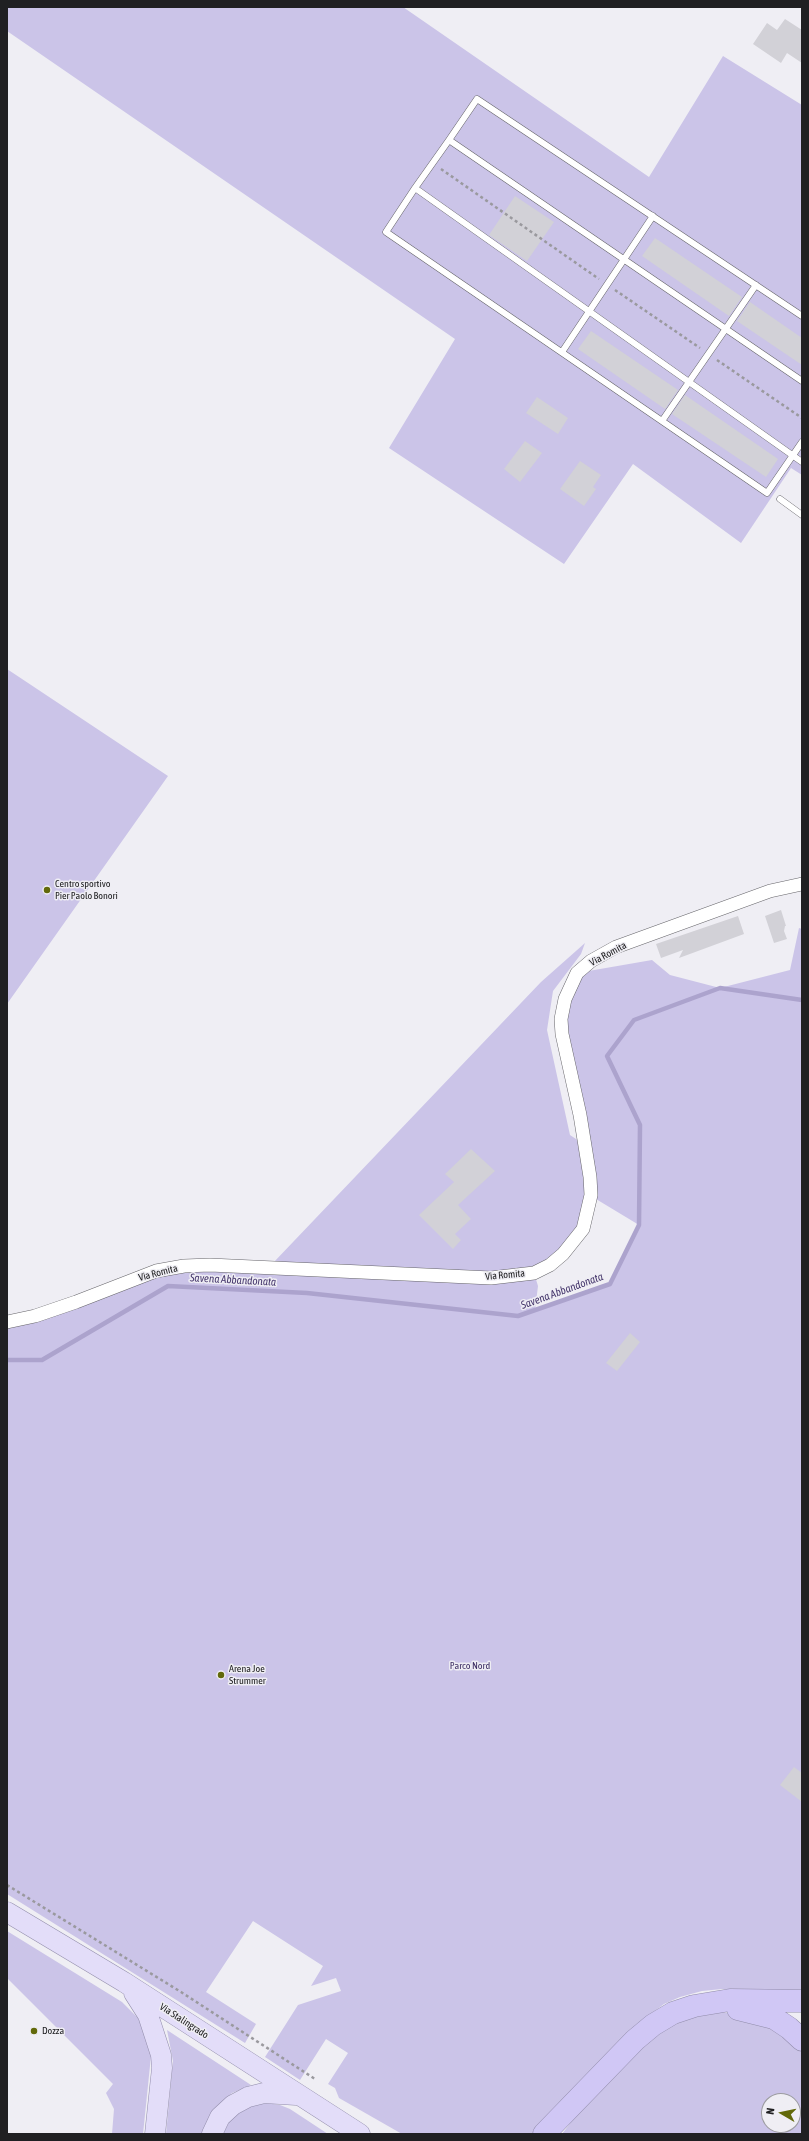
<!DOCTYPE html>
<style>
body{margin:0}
#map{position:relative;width:809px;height:2141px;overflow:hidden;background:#efeef4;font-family:"Asap Condensed",sans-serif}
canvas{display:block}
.frame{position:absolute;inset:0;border:8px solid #202022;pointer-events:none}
.north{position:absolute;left:761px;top:2093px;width:40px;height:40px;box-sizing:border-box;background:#efeef4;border:1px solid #9c9ca0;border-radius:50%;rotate:279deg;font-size:11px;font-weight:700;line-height:16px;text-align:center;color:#202022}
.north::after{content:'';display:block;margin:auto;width:14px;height:18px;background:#62690a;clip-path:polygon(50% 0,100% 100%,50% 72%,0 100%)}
</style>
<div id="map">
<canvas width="809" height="2141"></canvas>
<div class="frame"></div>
<div class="north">N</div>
</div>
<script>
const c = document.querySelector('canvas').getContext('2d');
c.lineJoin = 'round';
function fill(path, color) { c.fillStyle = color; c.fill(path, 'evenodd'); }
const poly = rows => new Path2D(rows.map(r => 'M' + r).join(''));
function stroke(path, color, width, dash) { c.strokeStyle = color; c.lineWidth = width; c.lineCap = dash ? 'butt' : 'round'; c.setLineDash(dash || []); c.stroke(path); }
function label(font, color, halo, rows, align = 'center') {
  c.font = font + ' "Asap Condensed",sans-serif'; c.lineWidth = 3; c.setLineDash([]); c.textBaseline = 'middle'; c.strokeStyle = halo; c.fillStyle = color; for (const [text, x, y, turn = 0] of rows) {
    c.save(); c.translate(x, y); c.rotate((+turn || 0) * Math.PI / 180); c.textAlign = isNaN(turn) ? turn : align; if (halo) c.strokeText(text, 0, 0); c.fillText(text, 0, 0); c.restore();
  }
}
fill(poly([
 [7,7,403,7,649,177,723,56,802,105,802,475,791,468,741,543,633,464,564,564,389,448,455,339,7,31],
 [7,669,168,776,7,1004],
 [799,928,802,929,802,1993,722,1989,702,1991,680,1997,664,2004,635,2026,540,2129,533,2134,402,2134,339,2098,335,2088,328,2084,348,2053,326,2039,300,2080,265,2057,298,2005,341,1991,336,1978,311,1986,323,1966,253,1921,206,1992,256,2024,245,2043,7,1894,7,1322,156,1271,328,1272,273,1263,541,982,585,943,581,954,553,991,547,1030,570,1135,585,1145,562,1034,577,973,652,960,670,975,720,988,790,970],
 [591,1196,639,1225,624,1255,610,1284,535,1310,538,1286,534,1273,583,1229],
 [7,1931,122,2002,137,2017,144,2028,151,2056,143,2134,112,2134,114,2109,106,2093,113,2084,7,1978],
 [723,2012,759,2020,802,2051,802,2134,562,2134,578,2113,656,2033,690,2017],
 [769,2101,793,2101,793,2125,769,2125],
 [167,2030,251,2085,232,2093,218,2106,203,2134,166,2134,173,2061],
 [266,2103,280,2105,290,2109,328,2134,223,2134,229,2122,237,2114,254,2105]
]), '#cbc4e8');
stroke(poly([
 [7,1360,42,1360,168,1286,307,1293,518,1316,610,1284,639,1225,640,1125,607,1056,634,1020,720,988,802,1000]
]), '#aca3cd', 4.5);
fill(poly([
 [785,19,802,30,802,63,787,53,781,63,753,44,767,23,777,30],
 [515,196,554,222,527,261,489,235],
 [655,238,742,297,729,316,642,256],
 [750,302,802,338,802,365,737,321],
 [591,331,678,390,665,409,578,349],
 [685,395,778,459,766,477,672,414],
 [537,397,568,418,558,434,526,413],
 [525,441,542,453,520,482,504,469],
 [580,461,601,475,593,487,596,489,584,506,560,489],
 [781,910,786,926,785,926,784,931,787,939,774,943,765,916],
 [738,916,744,934,679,958,683,950,661,958,656,944],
 [471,1149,495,1171,458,1205,471,1219,455,1234,461,1240,453,1249,419,1215,454,1182,445,1174],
 [630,1333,640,1342,617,1371,606,1363],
 [794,1767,802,1773,802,1802,780,1785]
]), '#d2d1d7');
const service = poly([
 [449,140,477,99,802,316],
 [415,188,386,232,767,493,802,442],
 [562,352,653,216],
 [802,381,449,140,415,188,802,462],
 [662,421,756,285],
 [780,499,802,515]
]);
const minor = poly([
 [7,1322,35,1316,76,1302,156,1271,184,1266,210,1265,491,1278,534,1273,550,1265,563,1254,583,1229,591,1195,590,1177,580,1115,562,1034,561,1019,565,999,577,973,591,961,616,947,770,891,802,884]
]);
const primary = poly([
 [7,1912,124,1982,360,2134],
 [134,1993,148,2015,161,2055,162,2068,155,2134],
 [212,2134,220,2117,233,2105,248,2097,264,2093,296,2095]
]);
const motorway = poly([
 [738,2009,774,2018,789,2028,802,2040],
 [544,2134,635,2040,653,2025,673,2013,694,2006,730,2000,802,2001]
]);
stroke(service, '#66656a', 7);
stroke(minor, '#66656a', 14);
stroke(primary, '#928dab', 21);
stroke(motorway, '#928dab', 23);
stroke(poly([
 [441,169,599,279],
 [615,290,700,348],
 [717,360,802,418],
 [7,1885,181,1992,315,2079]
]), '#9a999e', 2.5, [3, 3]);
stroke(service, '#fff', 6);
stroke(minor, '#fff', 13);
stroke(primary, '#e3ddf9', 20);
stroke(motorway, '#d0c7f5', 22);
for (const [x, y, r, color] of [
 [47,890,4,"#62690a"],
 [221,1675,4,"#62690a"],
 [34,2031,4,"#62690a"]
]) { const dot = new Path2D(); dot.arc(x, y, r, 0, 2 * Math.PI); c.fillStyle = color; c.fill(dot); stroke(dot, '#efeef4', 1.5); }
label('10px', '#202022', '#efeef4', [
 ["Centro sportivo",55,884],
 ["Pier Paolo Bonori",55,896],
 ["Arena Joe",229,1669],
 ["Strummer",229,1681],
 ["Dozza",42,2031]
], 'left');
label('10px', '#202022', '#efeef4', [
 ["Via Romita",608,954,-28],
 ["Via Romita",158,1273,-14],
 ["Via Romita",505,1275,-5],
 ["Via Stalingrado",184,2021,33]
]);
label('10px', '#3e2f64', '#efeef4', [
 ["Parco Nord",470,1666]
]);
label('italic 11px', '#45366c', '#efeef4', [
 ["Savena Abbandonata",233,1280,3],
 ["Savena Abbandonata",562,1291,-20]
]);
</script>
